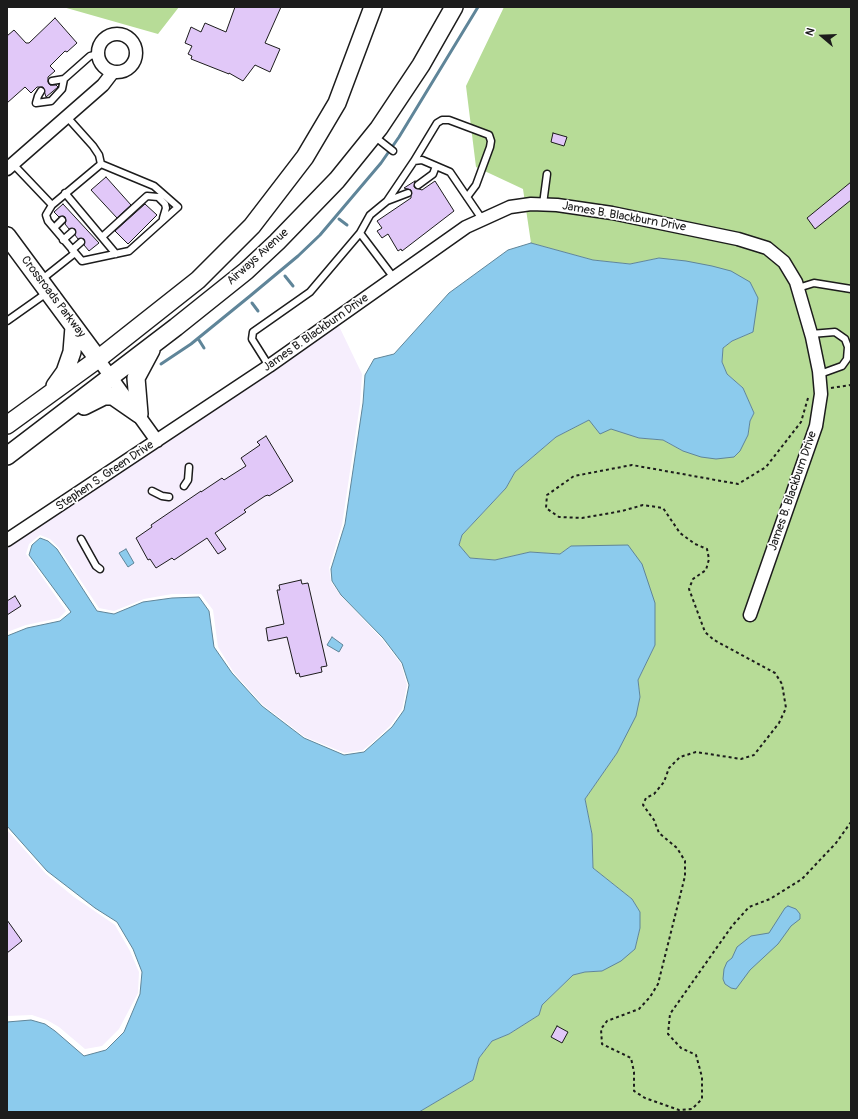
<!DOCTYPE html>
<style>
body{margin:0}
#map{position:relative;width:858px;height:1119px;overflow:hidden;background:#fff;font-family:Pangolin,sans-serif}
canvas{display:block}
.frame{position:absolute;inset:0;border:8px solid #1c1c1c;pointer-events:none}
.north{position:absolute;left:802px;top:16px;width:40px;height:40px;-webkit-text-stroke:3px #fff;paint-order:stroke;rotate:289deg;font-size:11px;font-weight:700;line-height:16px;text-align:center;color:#1c1c1c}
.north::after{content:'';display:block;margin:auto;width:14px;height:18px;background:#1c1c1c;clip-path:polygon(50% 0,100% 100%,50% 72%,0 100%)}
</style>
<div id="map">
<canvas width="858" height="1119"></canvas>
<div class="frame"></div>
<div class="north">N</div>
</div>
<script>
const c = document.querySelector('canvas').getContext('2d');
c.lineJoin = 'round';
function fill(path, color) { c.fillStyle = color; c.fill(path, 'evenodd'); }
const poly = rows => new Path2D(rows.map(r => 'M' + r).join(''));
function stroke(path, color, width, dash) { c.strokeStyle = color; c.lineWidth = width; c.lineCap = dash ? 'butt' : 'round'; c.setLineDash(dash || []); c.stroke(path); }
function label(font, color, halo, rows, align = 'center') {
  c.font = font + ' Pangolin,sans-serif'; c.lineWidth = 3.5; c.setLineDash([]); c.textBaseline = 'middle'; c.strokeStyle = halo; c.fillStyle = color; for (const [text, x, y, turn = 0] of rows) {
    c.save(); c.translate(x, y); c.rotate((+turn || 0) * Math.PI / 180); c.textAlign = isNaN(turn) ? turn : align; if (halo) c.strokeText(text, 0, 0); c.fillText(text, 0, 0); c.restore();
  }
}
fill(poly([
 [337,322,362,374,360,404,342,525,329,568,331,582,341,596,382,639,401,664,407,685,402,709,390,726,374,741,363,750,345,753,305,737,263,705,234,673,218,647,213,610,201,594,172,594,144,599,114,611,99,608,59,548,50,539,40,535,29,544,26,554,66,611,59,618,26,625,7,632,7,540],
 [7,830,46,874,74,897,115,925,130,951,139,972,138,993,119,1029,102,1046,85,1049,59,1027,47,1020,32,1015,7,1016]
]), '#f6eefd');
fill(poly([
 [63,7,179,7,158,34],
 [504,7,851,7,851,1112,419,1112,473,1080,479,1058,492,1041,509,1034,539,1015,542,1005,573,975,585,972,602,971,635,949,640,928,640,912,632,899,593,868,592,834,585,799,617,753,623,740,640,697,638,680,655,645,571,546,560,554,530,552,495,560,470,558,459,546,462,535,506,488,515,472,556,437,589,420,639,438,663,440,683,451,748,435,750,421,754,413,743,388,727,374,722,362,723,348,732,341,753,332,659,258,630,264,593,260,531,243,523,189,476,167,466,86]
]), '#b7dc97');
const water = poly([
 [531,243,593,260,630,264,659,258,686,261,712,266,731,271,750,282,758,298,753,332,732,341,723,348,722,362,727,374,743,388,754,413,750,421,748,435,740,451,734,457,716,459,701,457,683,451,663,440,639,438,611,429,600,434,589,420,556,437,515,472,506,488,462,535,459,545,470,558,495,560,530,552,560,554,571,546,628,545,642,564,655,603,655,645,638,680,640,697,636,716,617,753,585,799,592,834,593,868,632,899,640,912,640,928,635,949,621,961,602,971,585,972,573,975,542,1005,539,1015,509,1034,492,1041,479,1058,473,1080,419,1112,7,1112,7,1022,31,1020,45,1024,55,1031,84,1056,106,1050,124,1032,140,994,142,972,133,949,117,922,95,908,47,871,7,826,7,636,27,628,60,621,71,612,29,555,32,545,40,538,48,541,57,549,97,611,114,614,143,602,172,598,199,597,209,611,214,647,232,673,262,706,304,738,344,755,364,752,392,727,404,710,409,685,402,663,383,638,341,595,332,581,331,569,345,524,363,403,365,375,374,359,394,354,449,293,508,250,531,243],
 [126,549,134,563,128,567,119,553,126,549],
 [332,637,343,645,339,652,327,645,332,637],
 [788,906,796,909,800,914,800,919,791,926,778,944,750,970,736,989,731,988,725,984,723,979,724,969,727,962,732,958,737,947,751,936,769,933,785,908,788,906]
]);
fill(water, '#8ccbed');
stroke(water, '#5f8599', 1);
stroke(poly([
 [339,219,347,225],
 [285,276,293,286],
 [252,303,258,311],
 [199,340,204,348],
 [161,364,191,344,250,296,298,256,320,235,381,163,399,137,478,7]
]), '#5f8599', 3);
const building = poly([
 [235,7,281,7,265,43,280,49,270,72,255,65,243,81,229,73,229,74,191,59,192,56,188,54,192,46,185,43,191,27,201,32,205,23,226,32,235,7],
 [55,18,77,43,67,52,65,51,50,66,55,71,48,77,48,82,50,85,56,85,58,87,46,97,43,87,37,87,31,93,25,87,7,103,7,36,14,30,26,43,29,43,55,18],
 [553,133,567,137,564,146,551,142,553,133],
 [106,177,131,205,117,218,91,190,106,177],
 [415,181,414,187,422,190,435,181,454,211,402,251,401,249,398,251,388,234,382,238,377,231,382,228,377,221,411,198,411,190,404,188,415,181],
 [851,182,851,200,815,229,807,218,851,182],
 [63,204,99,243,89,251,84,245,84,239,78,239,75,235,75,229,69,229,65,224,66,221,65,217,63,216,59,217,54,212,63,204],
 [145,204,157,215,128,244,115,231,145,204],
 [266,436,293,481,269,496,268,495,265,496,244,510,246,512,215,533,226,549,218,554,207,538,174,560,172,558,156,568,150,559,148,560,136,538,152,527,151,525,201,491,201,492,222,478,224,480,246,466,241,458,260,445,257,442,266,436],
 [301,580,302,584,308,583,327,666,321,667,322,672,300,677,299,673,296,674,287,637,268,641,266,628,284,624,277,590,280,590,279,585,301,580],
 [15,596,21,606,7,615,7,601,15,596],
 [7,920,22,941,7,953,7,920],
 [557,1026,568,1032,562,1043,551,1037,557,1026]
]);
fill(building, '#e1c8f8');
stroke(building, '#1c1c1c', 1);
const lane = poly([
 [52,81,64,79],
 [41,91,38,96,36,103,51,101,62,89,64,79,90,56,98,54],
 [67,117,93,146,99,155,101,164],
 [374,136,393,151],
 [414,161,437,123,442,120,449,120,489,135,491,141,490,147,476,185,467,197],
 [13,164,52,205],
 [101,164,154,186,178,207,129,251,82,261,48,221,46,215,52,205,101,164],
 [418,185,433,174,436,166],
 [65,193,116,254],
 [387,201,408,193],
 [543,204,547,174],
 [54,228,62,220],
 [360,233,394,278],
 [102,237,147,196,158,197,165,204,166,208,163,218],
 [63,240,72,232],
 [72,250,81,242],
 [41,280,75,253],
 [798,288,814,283,851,289],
 [7,321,48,292],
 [811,334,835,332,845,339,848,347,847,359,842,366,820,374],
 [269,366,252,339,253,332,310,292,360,233,370,215,387,201,414,161,422,160,450,172,482,219],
 [184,486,188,480,189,467],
 [152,491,162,496,169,497],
 [81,539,96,566,100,569]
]);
const street = poly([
 '98 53a19 19 0 1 1 38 0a19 19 0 1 1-38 0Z',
 [7,169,103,85,113,72],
 [98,359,157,441],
 [7,540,269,366,466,227,510,207,531,204,557,205,612,213,738,239,767,248,784,262,796,282,812,337,819,371,821,394,816,426,750,615]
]);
const secondary = poly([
 [7,236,98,359],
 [55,386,65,372,72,352,74,327],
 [84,406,104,396,113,396,139,414],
 [139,414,136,378,151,350],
 [7,425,98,359,198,280,252,226,305,157,337,103,373,7],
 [7,456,176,327,246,271,277,242,337,180,379,128,421,65,454,7]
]);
stroke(lane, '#1c1c1c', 9);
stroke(street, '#1c1c1c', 15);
stroke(secondary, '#1c1c1c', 20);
stroke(poly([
 [831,388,851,385],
 [808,398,801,422,766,467,738,484,632,465,574,476,547,495,546,508,559,517,582,518,622,511,643,505,663,508,680,533,695,544,707,549,709,559,706,570,693,579,689,589,705,632,714,640,775,673,782,684,786,708,779,723,754,755,741,759,696,752,680,757,669,768,664,782,654,794,646,798,643,805,654,820,659,833,677,848,685,861,685,876,658,984,650,997,639,1009,607,1021,601,1029,602,1044,631,1058,634,1072,634,1091,645,1098,679,1110,692,1109,702,1099,702,1077,696,1055,681,1048,668,1034,670,1014,732,926,749,907,770,899,802,879,836,843,851,822]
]), '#1c1c1c', 2, [3, 3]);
stroke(lane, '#fff', 6);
stroke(street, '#fff', 12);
stroke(secondary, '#fff', 17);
label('12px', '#1c1c1c', '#fff', [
 ["James B. Blackburn Drive",624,217,10],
 ["Airways Avenue",258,257,-42],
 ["Crossroads Parkway",53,297,53],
 ["James B. Blackburn Drive",316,333,-35],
 ["Stephen S. Green Drive",105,476,-34],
 ["James B. Blackburn Drive",793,491,-71]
]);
</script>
